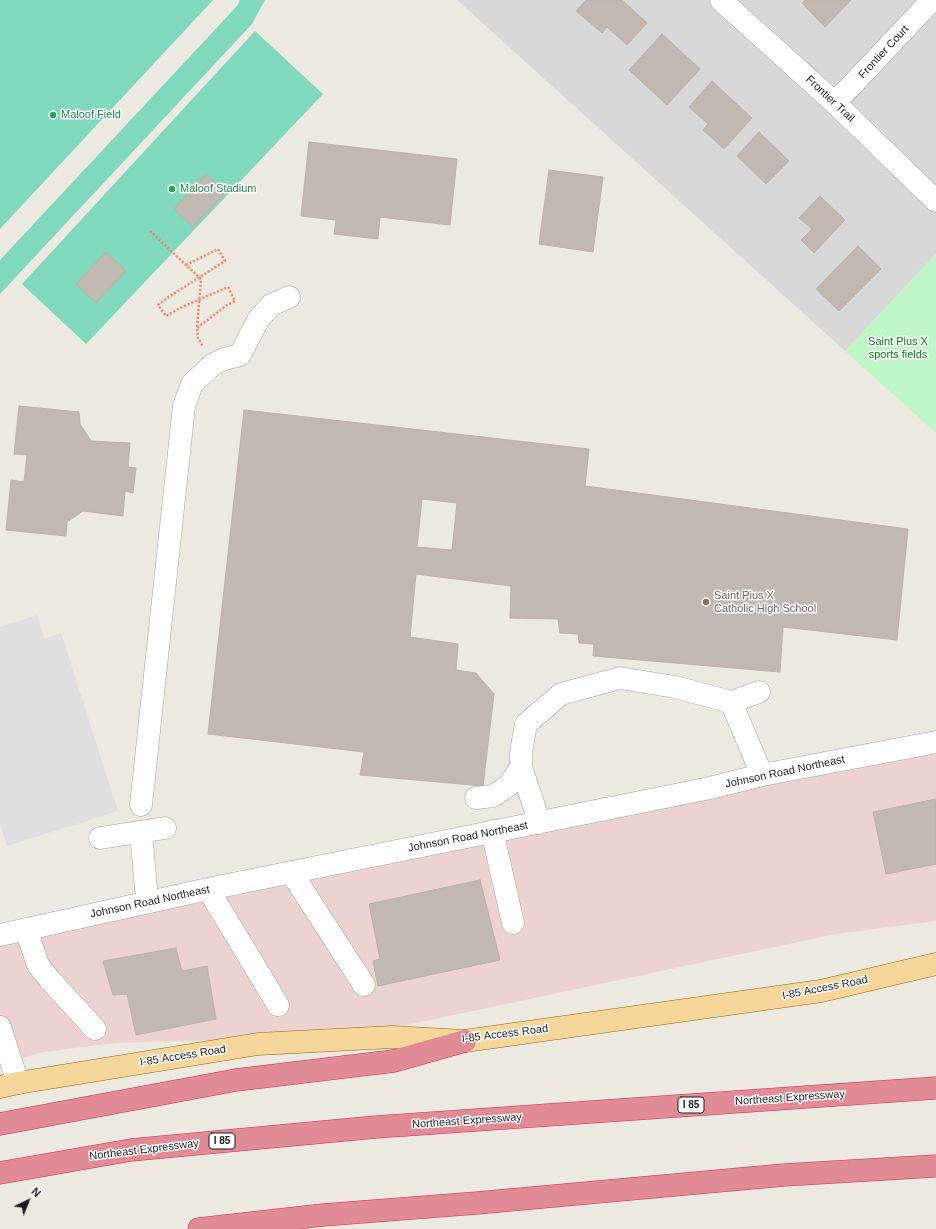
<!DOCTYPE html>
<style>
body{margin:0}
#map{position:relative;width:936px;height:1229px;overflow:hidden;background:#ece9e1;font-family:Arial,sans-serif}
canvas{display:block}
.north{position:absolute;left:8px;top:1181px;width:40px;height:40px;-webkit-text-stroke:3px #fff;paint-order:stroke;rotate:43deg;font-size:11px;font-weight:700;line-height:16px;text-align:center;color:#1b1b1b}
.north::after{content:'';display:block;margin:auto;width:14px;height:18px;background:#1b1b1b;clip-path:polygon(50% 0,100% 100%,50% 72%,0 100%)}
</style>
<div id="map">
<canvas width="936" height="1229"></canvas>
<div class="north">N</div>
</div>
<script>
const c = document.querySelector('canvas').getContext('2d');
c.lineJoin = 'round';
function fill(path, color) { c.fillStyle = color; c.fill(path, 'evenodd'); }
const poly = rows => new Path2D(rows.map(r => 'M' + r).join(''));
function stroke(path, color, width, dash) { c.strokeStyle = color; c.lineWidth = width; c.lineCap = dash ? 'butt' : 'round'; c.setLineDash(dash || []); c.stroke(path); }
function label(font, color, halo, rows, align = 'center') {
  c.font = font + ' Arial,sans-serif'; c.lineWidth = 3; c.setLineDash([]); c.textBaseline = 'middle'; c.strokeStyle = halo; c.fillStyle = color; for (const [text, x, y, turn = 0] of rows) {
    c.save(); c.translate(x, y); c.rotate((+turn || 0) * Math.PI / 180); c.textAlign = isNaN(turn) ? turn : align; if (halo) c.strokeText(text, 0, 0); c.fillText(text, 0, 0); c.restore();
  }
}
fill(poly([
 [457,0,936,0,936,254,845,351]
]), '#d9d8d8');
fill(poly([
 [936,746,936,921,836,934,355,1036,115,1043,44,1052,0,1064,0,941]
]), '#edd3d0');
fill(poly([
 [936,254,936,433,845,351]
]), '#bef6c7');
fill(poly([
 [0,0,213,0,0,229],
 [240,0,265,0,252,24,0,294,0,260,237,6],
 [255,31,323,94,86,344,22,284]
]), '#81d9bd');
fill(poly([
 [37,615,44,639,61,633,118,811,7,846,0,824,0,627]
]), '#dfdfdf');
const building = poly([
 [586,0,622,0,647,23,627,45,607,27,602,33,576,11,586,0],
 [805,0,851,0,825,27,802,3,805,0],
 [662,34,700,69,667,105,629,70,662,34],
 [712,81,752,118,724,149,703,130,708,124,689,107,712,81],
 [759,132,789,161,766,184,737,156,759,132],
 [309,142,457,159,450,225,380,217,378,239,334,234,336,220,301,216,309,142],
 [549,170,603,177,593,252,539,244,549,170],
 [206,174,226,192,193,227,174,209,206,174],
 [820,196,845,220,814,253,801,240,812,229,799,218,820,196],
 [858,246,881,269,839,311,816,289,858,246],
 [106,252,126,271,96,303,76,284,106,252],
 [19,406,79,412,80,424,91,441,130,443,128,467,136,468,133,493,125,491,123,516,83,511,67,522,66,536,6,530,11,480,24,482,27,455,14,454,19,406],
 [244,410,589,449,585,486,908,529,897,640,783,627,780,672,593,656,594,644,579,643,578,634,560,633,558,619,510,618,511,586,416,574,410,637,458,644,456,670,476,673,494,694,483,786,360,775,364,752,208,734,244,410],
 [422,499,457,503,452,550,417,547,422,499],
 [936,799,936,864,886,874,873,812,936,799],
 [480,880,500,960,378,986,373,961,380,959,369,904,480,880],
 [176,948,182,971,207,966,216,1019,136,1035,127,994,113,995,103,961,176,948]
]);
fill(building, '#c1b8b1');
stroke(building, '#bdb1a4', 1);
const minor = poly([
 [721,0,835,103,936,201],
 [835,103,932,0],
 [731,702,759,692],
 [476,798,493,796,509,785,521,767],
 [141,805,184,406,192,384,212,365,224,359,240,355,258,320,271,305,289,297],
 [538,823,535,809,521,767,521,752,526,724,561,694,620,678,675,687,731,702,762,775],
 [492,831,513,923],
 [141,832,146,889,149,902],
 [100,838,165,828],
 [291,872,364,985],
 [208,889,278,1005],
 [26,929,38,965,50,980,95,1029],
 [0,935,208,889,710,788,762,775,936,742],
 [0,1027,18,1083]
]);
const major = poly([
 [0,1087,18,1083,258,1044,392,1037,465,1041,821,991,936,964]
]);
const highway = poly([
 [0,1124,236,1080,394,1061,465,1041],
 [0,1173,131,1150,376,1127,936,1088],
 [199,1229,323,1215,477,1203,784,1175,936,1166]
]);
stroke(minor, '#a2a2a2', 23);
stroke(major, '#8c6907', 23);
stroke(highway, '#cd2b57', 23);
stroke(poly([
 [150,231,201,279,197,328,198,338,203,347],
 [186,265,218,249,225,261,167,298,158,305,166,316,180,308,228,287,235,301,227,305,197,328]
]), '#f3836b', 2.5, [2, 2]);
stroke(minor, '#fff', 22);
stroke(major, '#f7d69b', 22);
stroke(highway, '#e18b95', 22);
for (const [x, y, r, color] of [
 [53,115,4,"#2e9e5b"],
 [172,189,4,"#2e9e5b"],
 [706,602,4,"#8d6e63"]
]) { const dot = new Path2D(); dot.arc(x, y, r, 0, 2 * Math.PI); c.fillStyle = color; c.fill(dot); stroke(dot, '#fff', 1.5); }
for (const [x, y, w] of [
 [691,1105,26],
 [222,1141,26]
]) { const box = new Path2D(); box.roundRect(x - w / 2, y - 8, w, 16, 3); c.fillStyle = '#fff'; c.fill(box); stroke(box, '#1b1b1b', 1); }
label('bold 10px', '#1b1b1b', null, [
 ["I 85",691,1105],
 ["I 85",222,1141]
]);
label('11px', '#1b1b1b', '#fff', [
 ["Frontier Court",884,52,-47],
 ["Frontier Trail",830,99,43],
 ["Johnson Road Northeast",785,772,-12],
 ["Johnson Road Northeast",468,837,-11],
 ["Johnson Road Northeast",150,902,-12],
 ["I-85 Access Road",825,988,-11],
 ["I-85 Access Road",505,1034,-7],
 ["I-85 Access Road",183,1056,-9],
 ["Northeast Expressway",790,1098,-4],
 ["Northeast Expressway",467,1121,-4],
 ["Northeast Expressway",144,1150,-7]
]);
label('11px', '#27864d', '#fff', [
 ["Maloof Field",61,115],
 ["Maloof Stadium",180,189]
], 'left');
label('11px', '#10731f', '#fff', [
 ["Saint Pius X",898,342],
 ["sports fields",898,355]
]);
label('11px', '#785e54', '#fff', [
 ["Saint Pius X",714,596],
 ["Catholic High School",714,609]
], 'left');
</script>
